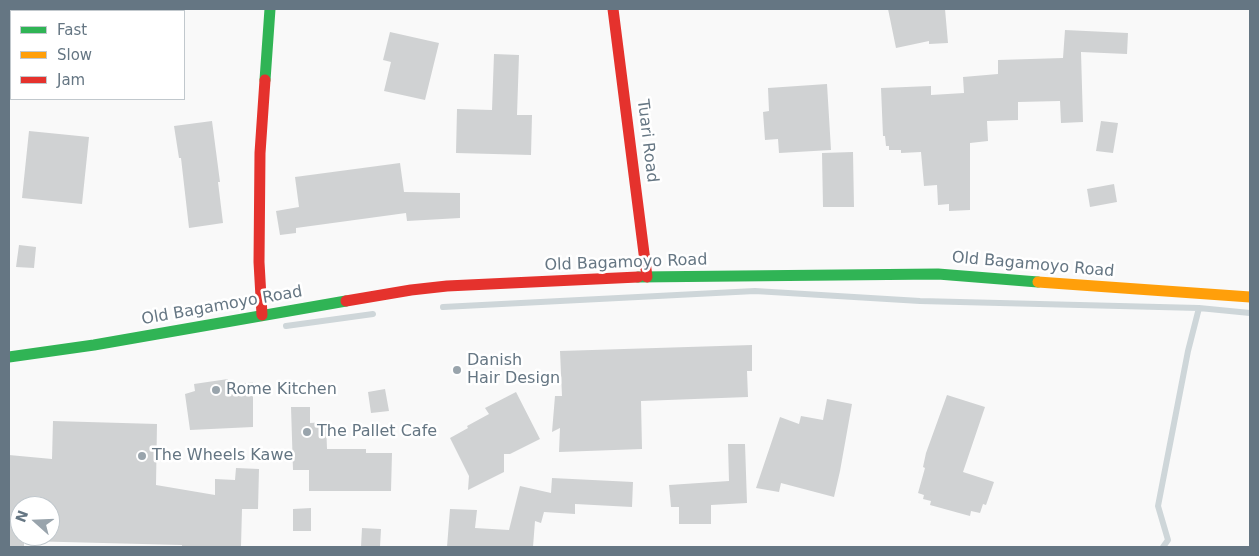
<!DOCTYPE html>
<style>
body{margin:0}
#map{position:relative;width:1259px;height:556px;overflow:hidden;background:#f9f9f9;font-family:"DejaVu Sans",sans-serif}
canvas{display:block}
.frame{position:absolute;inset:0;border:10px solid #657683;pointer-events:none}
.legend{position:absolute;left:10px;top:10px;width:175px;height:90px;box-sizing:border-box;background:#fff;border:1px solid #c1c8cd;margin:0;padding:6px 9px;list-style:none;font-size:15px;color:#657683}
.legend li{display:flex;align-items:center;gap:10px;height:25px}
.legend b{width:25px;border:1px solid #c1c8cd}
.north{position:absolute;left:10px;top:496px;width:50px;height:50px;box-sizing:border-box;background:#fff;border:1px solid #c1c8cd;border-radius:50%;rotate:290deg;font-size:14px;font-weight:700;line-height:20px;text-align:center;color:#657683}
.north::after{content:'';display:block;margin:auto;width:18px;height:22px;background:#99a4ac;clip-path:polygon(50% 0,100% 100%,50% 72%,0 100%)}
</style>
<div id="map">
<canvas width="1259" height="556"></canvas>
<div class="frame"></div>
<ul class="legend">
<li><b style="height:6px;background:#30b455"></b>Fast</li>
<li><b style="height:6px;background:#ff9f0a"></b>Slow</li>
<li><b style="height:6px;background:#e5322d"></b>Jam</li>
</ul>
<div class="north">N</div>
</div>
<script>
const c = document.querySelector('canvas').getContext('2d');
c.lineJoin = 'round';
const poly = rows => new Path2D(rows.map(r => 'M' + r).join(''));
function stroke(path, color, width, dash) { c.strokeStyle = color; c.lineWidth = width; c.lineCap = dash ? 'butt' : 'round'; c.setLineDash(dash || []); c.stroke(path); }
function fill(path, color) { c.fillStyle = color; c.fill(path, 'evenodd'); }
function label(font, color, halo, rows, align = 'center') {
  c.font = font + ' "DejaVu Sans",sans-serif'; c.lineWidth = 5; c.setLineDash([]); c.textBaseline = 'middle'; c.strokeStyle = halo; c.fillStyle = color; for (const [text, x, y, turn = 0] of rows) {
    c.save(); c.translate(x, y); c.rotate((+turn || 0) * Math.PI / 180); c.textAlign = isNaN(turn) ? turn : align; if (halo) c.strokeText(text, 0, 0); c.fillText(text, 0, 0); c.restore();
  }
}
stroke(poly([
 [443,307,755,291,920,301,1199,308,1188,351,1158,506,1168,540,1163,547],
 [1199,308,1250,313],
 [286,326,373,314]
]), '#ced6d9', 6);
fill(poly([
 [888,9,945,9,948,43,929,44,929,41,896,48],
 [1065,30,1128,33,1127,54,1081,52,1083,122,1061,123,1060,101,1018,102,1018,120,987,121,988,141,970,143,970,210,949,211,949,204,938,205,937,185,924,186,921,152,901,153,901,150,889,150,889,146,886,146,885,136,883,136,881,88,931,86,931,95,964,93,963,77,998,74,998,60,1063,58],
 [390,32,439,43,425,100,384,91,391,62,383,60],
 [494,54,519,55,517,115,532,115,531,155,456,153,457,109,492,110],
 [827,84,831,150,779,153,778,139,765,140,763,112,769,111,768,88],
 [212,121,220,182,218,182,223,223,189,228,181,158,179,158,174,126],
 [1101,121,1118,123,1113,153,1096,151],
 [29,131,89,137,82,204,22,198],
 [853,152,854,207,823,207,822,153],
 [400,163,404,192,460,193,460,218,407,221,406,213,296,228,296,233,280,235,276,211,299,207,295,177],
 [1114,184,1117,202,1090,207,1087,189],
 [19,245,36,247,34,268,16,267],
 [752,345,752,371,747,371,748,397,641,401,642,449,559,452,560,428,552,432,555,396,562,396,560,351],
 [228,379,229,386,253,382,253,427,190,430,185,394,195,391,194,384],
 [385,389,389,411,371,413,368,392],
 [516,392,540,439,510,454,504,454,504,472,468,490,469,476,450,438,468,428,467,426,489,414,485,408],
 [947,395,985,407,963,472,994,482,986,505,983,504,980,513,971,511,970,516,930,505,931,501,923,499,924,495,918,493,925,468,923,467,926,453],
 [827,399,852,404,840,471,834,497,781,483,779,492,756,488,780,417,799,424,801,416,823,420],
 [291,407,310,407,310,423,326,422,327,449,366,449,366,453,392,453,391,491,309,491,309,470,293,470],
 [53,421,157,424,156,485,215,495,215,479,235,480,236,468,259,469,258,509,242,509,241,546,182,547,182,545,24,541,24,547,9,547,9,455,52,459],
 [20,506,50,506,50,536,20,536],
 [728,444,745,444,747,503,711,505,711,524,679,524,679,507,671,507,669,485,729,481],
 [552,478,633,482,632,507,575,504,575,514,544,512,541,523,535,521,533,547,447,547,450,509,477,510,475,528,509,530,520,486,551,493],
 [311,508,311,531,293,531,293,509],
 [362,528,381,529,380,547,361,547]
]), '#d0d2d3');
stroke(poly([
 [265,80,270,9],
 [638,277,938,274,1038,282],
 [9,357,94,345,346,301]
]), '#30b455', 11);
stroke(poly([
 [1038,282,1250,297]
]), '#ff9f0a', 11);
stroke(poly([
 [613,9,647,277],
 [346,301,411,290,447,286,638,277],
 [262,315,259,262,260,153,265,80]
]), '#e5322d', 11);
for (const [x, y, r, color] of [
 [457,370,5,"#99a4ac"],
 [216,390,5,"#99a4ac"],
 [307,432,5,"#99a4ac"],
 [142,456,5,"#99a4ac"]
]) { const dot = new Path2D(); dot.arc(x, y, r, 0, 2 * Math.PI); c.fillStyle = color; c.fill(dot); stroke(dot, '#fff', 2); }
label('16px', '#657683', '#fff', [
 ["Tuari Road",647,141,83],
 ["Old Bagamoyo Road",626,263,-2],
 ["Old Bagamoyo Road",1033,265,5],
 ["Old Bagamoyo Road",222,306,-10]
]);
label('16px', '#657683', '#fff', [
 ["Danish",467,361],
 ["Hair Design",467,379],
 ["Rome Kitchen",226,390],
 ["The Pallet Cafe",317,432],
 ["The Wheels Kawe",152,456]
], 'left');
</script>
